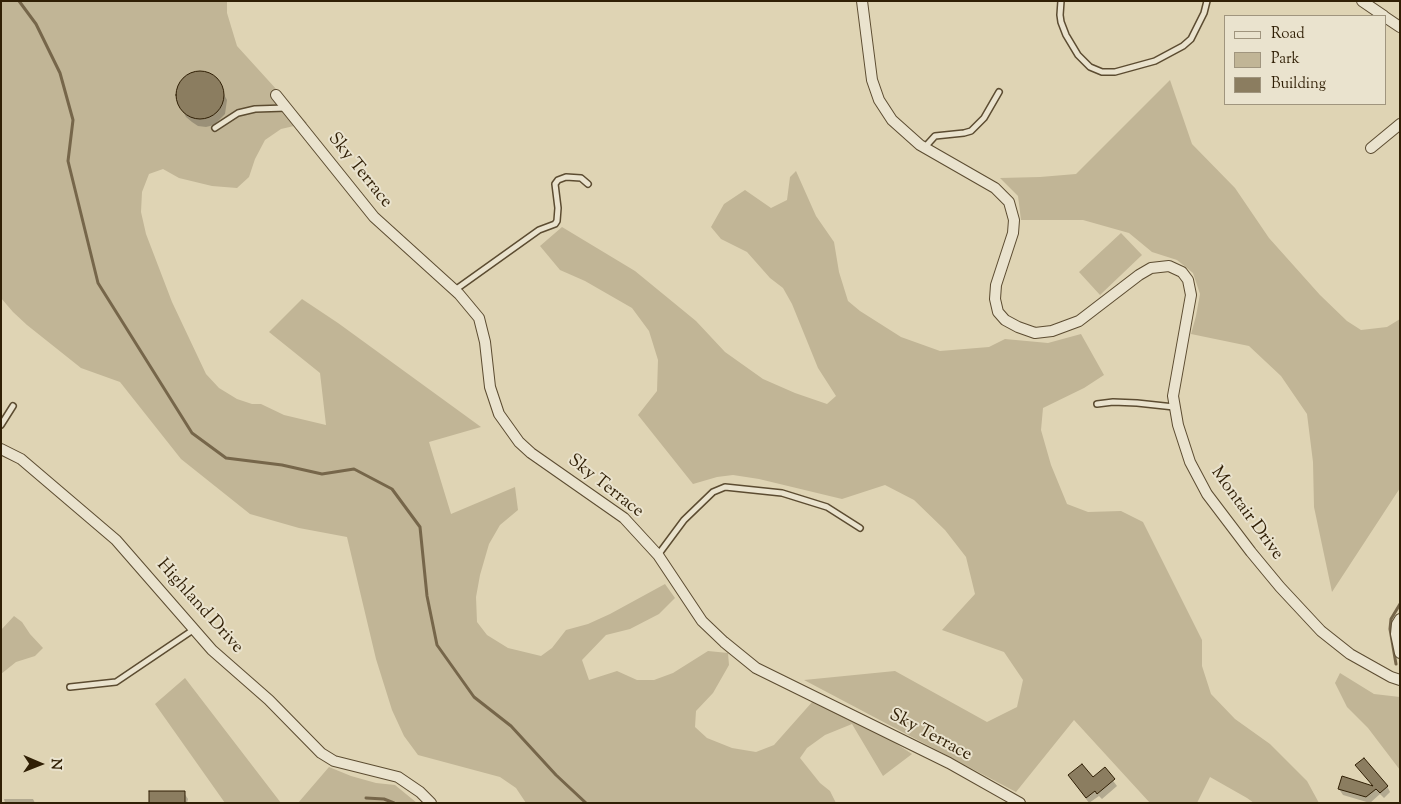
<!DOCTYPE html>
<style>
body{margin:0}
#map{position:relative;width:1401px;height:804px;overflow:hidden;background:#dfd4b4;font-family:"Sorts Mill Goudy",serif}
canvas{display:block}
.frame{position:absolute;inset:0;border:2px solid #301f05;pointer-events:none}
.legend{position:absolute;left:1224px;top:15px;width:162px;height:90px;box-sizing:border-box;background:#eae3ce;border:1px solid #a0957e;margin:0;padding:6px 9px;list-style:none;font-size:15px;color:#301f05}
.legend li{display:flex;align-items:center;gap:10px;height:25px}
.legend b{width:25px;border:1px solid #a0957e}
.north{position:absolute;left:15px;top:739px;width:50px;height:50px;-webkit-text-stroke:4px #eae3ce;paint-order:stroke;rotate:91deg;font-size:14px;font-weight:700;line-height:20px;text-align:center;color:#301f05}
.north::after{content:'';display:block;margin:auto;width:18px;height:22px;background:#301f05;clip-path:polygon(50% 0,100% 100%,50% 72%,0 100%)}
</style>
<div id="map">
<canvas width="1401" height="804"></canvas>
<div class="frame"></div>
<ul class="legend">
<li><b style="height:6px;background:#eae3ce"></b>Road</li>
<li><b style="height:14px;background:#c1b596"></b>Park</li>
<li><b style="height:14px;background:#8b7d60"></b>Building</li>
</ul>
<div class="north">N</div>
</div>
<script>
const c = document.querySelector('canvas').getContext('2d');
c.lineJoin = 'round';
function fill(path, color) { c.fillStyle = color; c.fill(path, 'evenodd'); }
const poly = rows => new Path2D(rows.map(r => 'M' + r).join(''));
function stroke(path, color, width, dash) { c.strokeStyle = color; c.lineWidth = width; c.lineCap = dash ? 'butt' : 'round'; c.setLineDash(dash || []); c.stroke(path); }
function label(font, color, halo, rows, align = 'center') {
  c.font = font + ' "Sorts Mill Goudy",serif'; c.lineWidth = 4; c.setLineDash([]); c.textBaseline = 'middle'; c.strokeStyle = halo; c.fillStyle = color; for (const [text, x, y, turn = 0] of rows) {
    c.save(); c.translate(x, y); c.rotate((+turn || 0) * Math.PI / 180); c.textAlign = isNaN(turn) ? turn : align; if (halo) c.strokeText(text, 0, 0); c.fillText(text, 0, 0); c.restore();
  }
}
fill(poly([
 [1,1,227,1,227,13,237,46,307,123,281,129,265,140,255,159,249,177,237,188,212,186,179,178,163,169,149,174,142,192,141,212,146,234,172,302,206,374,219,388,237,399,252,404,261,404,284,415,326,425,320,373,269,332,302,299,338,323,481,427,429,442,451,514,515,487,518,510,500,525,489,544,480,575,476,597,477,622,487,635,508,648,541,656,552,648,566,630,588,624,610,614,665,584,675,598,659,614,630,629,606,635,582,660,589,680,617,671,637,680,654,680,673,673,708,651,728,653,729,665,713,693,696,711,695,727,707,738,732,748,756,752,774,745,813,701,874,729,912,754,883,776,852,724,825,735,807,748,800,758,820,783,830,791,836,803,526,803,516,788,500,777,418,755,404,736,392,710,376,659,347,537,299,528,250,514,181,459,120,382,81,368,27,325,13,312,1,298],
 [1170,80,1192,144,1235,188,1269,238,1320,295,1347,321,1361,330,1387,327,1400,319,1400,488,1332,592,1314,507,1313,462,1307,414,1281,376,1249,346,1191,334,1196,316,1200,294,1193,273,1177,260,1152,252,1129,233,1083,220,1021,220,1018,196,1000,178,1040,177,1076,174],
 [796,171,816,216,834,242,839,272,848,301,860,311,901,337,940,351,989,347,1005,339,1048,343,1081,334,1104,375,1084,388,1043,408,1041,430,1051,465,1067,504,1088,512,1121,511,1143,522,1202,640,1202,666,1211,694,1235,719,1270,744,1307,781,1319,803,1254,803,1247,798,1210,777,1197,803,1150,803,1074,720,1016,792,804,680,895,671,987,722,1017,707,1023,680,1004,652,942,630,975,594,966,557,945,530,914,500,885,485,842,499,759,479,733,475,717,477,693,484,638,415,657,391,658,360,649,331,632,308,585,281,560,270,540,246,562,227,635,271,696,321,725,352,763,379,795,393,827,404,836,396,818,368,792,304,783,288,770,278,747,252,721,239,711,227,724,204,745,190,771,208,787,200,790,177],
 [1121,233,1142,255,1100,295,1079,272],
 [14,616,22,622,30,634,43,648,35,656,16,662,1,674,1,630],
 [1340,673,1374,694,1400,697,1400,770,1368,728,1347,707,1335,683],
 [185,678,281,803,225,803,155,704],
 [329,767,351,776,376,783,395,785,417,803,298,803]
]), '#c1b596');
fill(poly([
 [195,73,209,75,215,78,227,100,225,114,214,125,206,127,198,126,192,122,186,117,178,101,177,93,183,80],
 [1104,769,1117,786,1102,799,1099,796,1089,803,1073,781,1093,779],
 [1387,786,1390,792,1384,798,1380,794,1370,803,1343,795,1339,789],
 [184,793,188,799,187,803,150,803],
 [4,799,33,799,35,803,5,803]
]), '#0003');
stroke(poly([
 [19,1,36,24,60,73,73,120,68,161,98,283,192,433,226,458,282,465,322,474,354,469,392,489,420,527,427,596,437,645,474,697,511,726,556,775,586,803],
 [1396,664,1390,629,1391,619,1400,604],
 [366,798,384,799,394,803]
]), '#76664a', 3);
const building = poly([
 '176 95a24 24 0 1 1 48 0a24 24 0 1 1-48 0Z',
 [1364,758,1388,786,1380,793,1376,789,1366,797,1338,789,1342,776,1373,786,1355,765,1364,758],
 [1082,764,1093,777,1105,767,1115,779,1097,794,1095,791,1086,798,1068,775,1082,764],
 [149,791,185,791,185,803,149,803,149,791]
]);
fill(building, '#8b7d60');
stroke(building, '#301f05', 1);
const lane = poly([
 [1061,1,1060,15,1061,22,1066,35,1078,55,1090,67,1102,72,1115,72,1155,61,1183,46,1191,39,1204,13,1207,1],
 [215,128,238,113,255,109,286,108],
 [925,147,935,136,964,133,971,131,984,118,999,92],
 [455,290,539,230,555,224,557,221,558,208,555,184,558,180,566,177,581,178,588,184],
 [1097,404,1113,402,1137,403,1174,407],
 [1,425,13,406],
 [658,555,684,520,713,492,725,487,782,493,827,507,860,528],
 [70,687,116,682,193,630]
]);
const street = poly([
 [862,1,872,80,879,100,892,120,920,145,995,188,1009,202,1014,220,1013,233,996,285,995,299,998,312,1005,320,1018,327,1035,333,1052,331,1079,321,1139,275,1151,268,1169,266,1182,272,1188,280,1191,295,1173,396,1178,425,1190,462,1207,494,1251,552,1280,587,1321,631,1350,654,1391,677,1400,680],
 [1362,1,1384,16],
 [1385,17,1400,27],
 [276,95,374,217,459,294,479,318,485,342,490,387,499,414,519,442,531,453,624,518,658,555,702,621,724,642,756,668,949,763,1020,803],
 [1371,148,1400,124],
 [1,449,21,459,116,540,212,650,269,700,321,753,334,761,398,777,420,792,431,803],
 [1400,619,1397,624,1396,634,1400,653]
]);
stroke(lane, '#5c4c31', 8);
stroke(street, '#5c4c31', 12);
stroke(lane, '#eae3ce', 5);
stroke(street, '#eae3ce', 10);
label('18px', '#301f05', '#eae3ce', [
 ["Sky Terrace",359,171,51],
 ["Sky Terrace",605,487,38],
 ["Montair Drive",1246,514,54],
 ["Highland Drive",199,607,48],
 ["Sky Terrace",930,736,28]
]);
</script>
